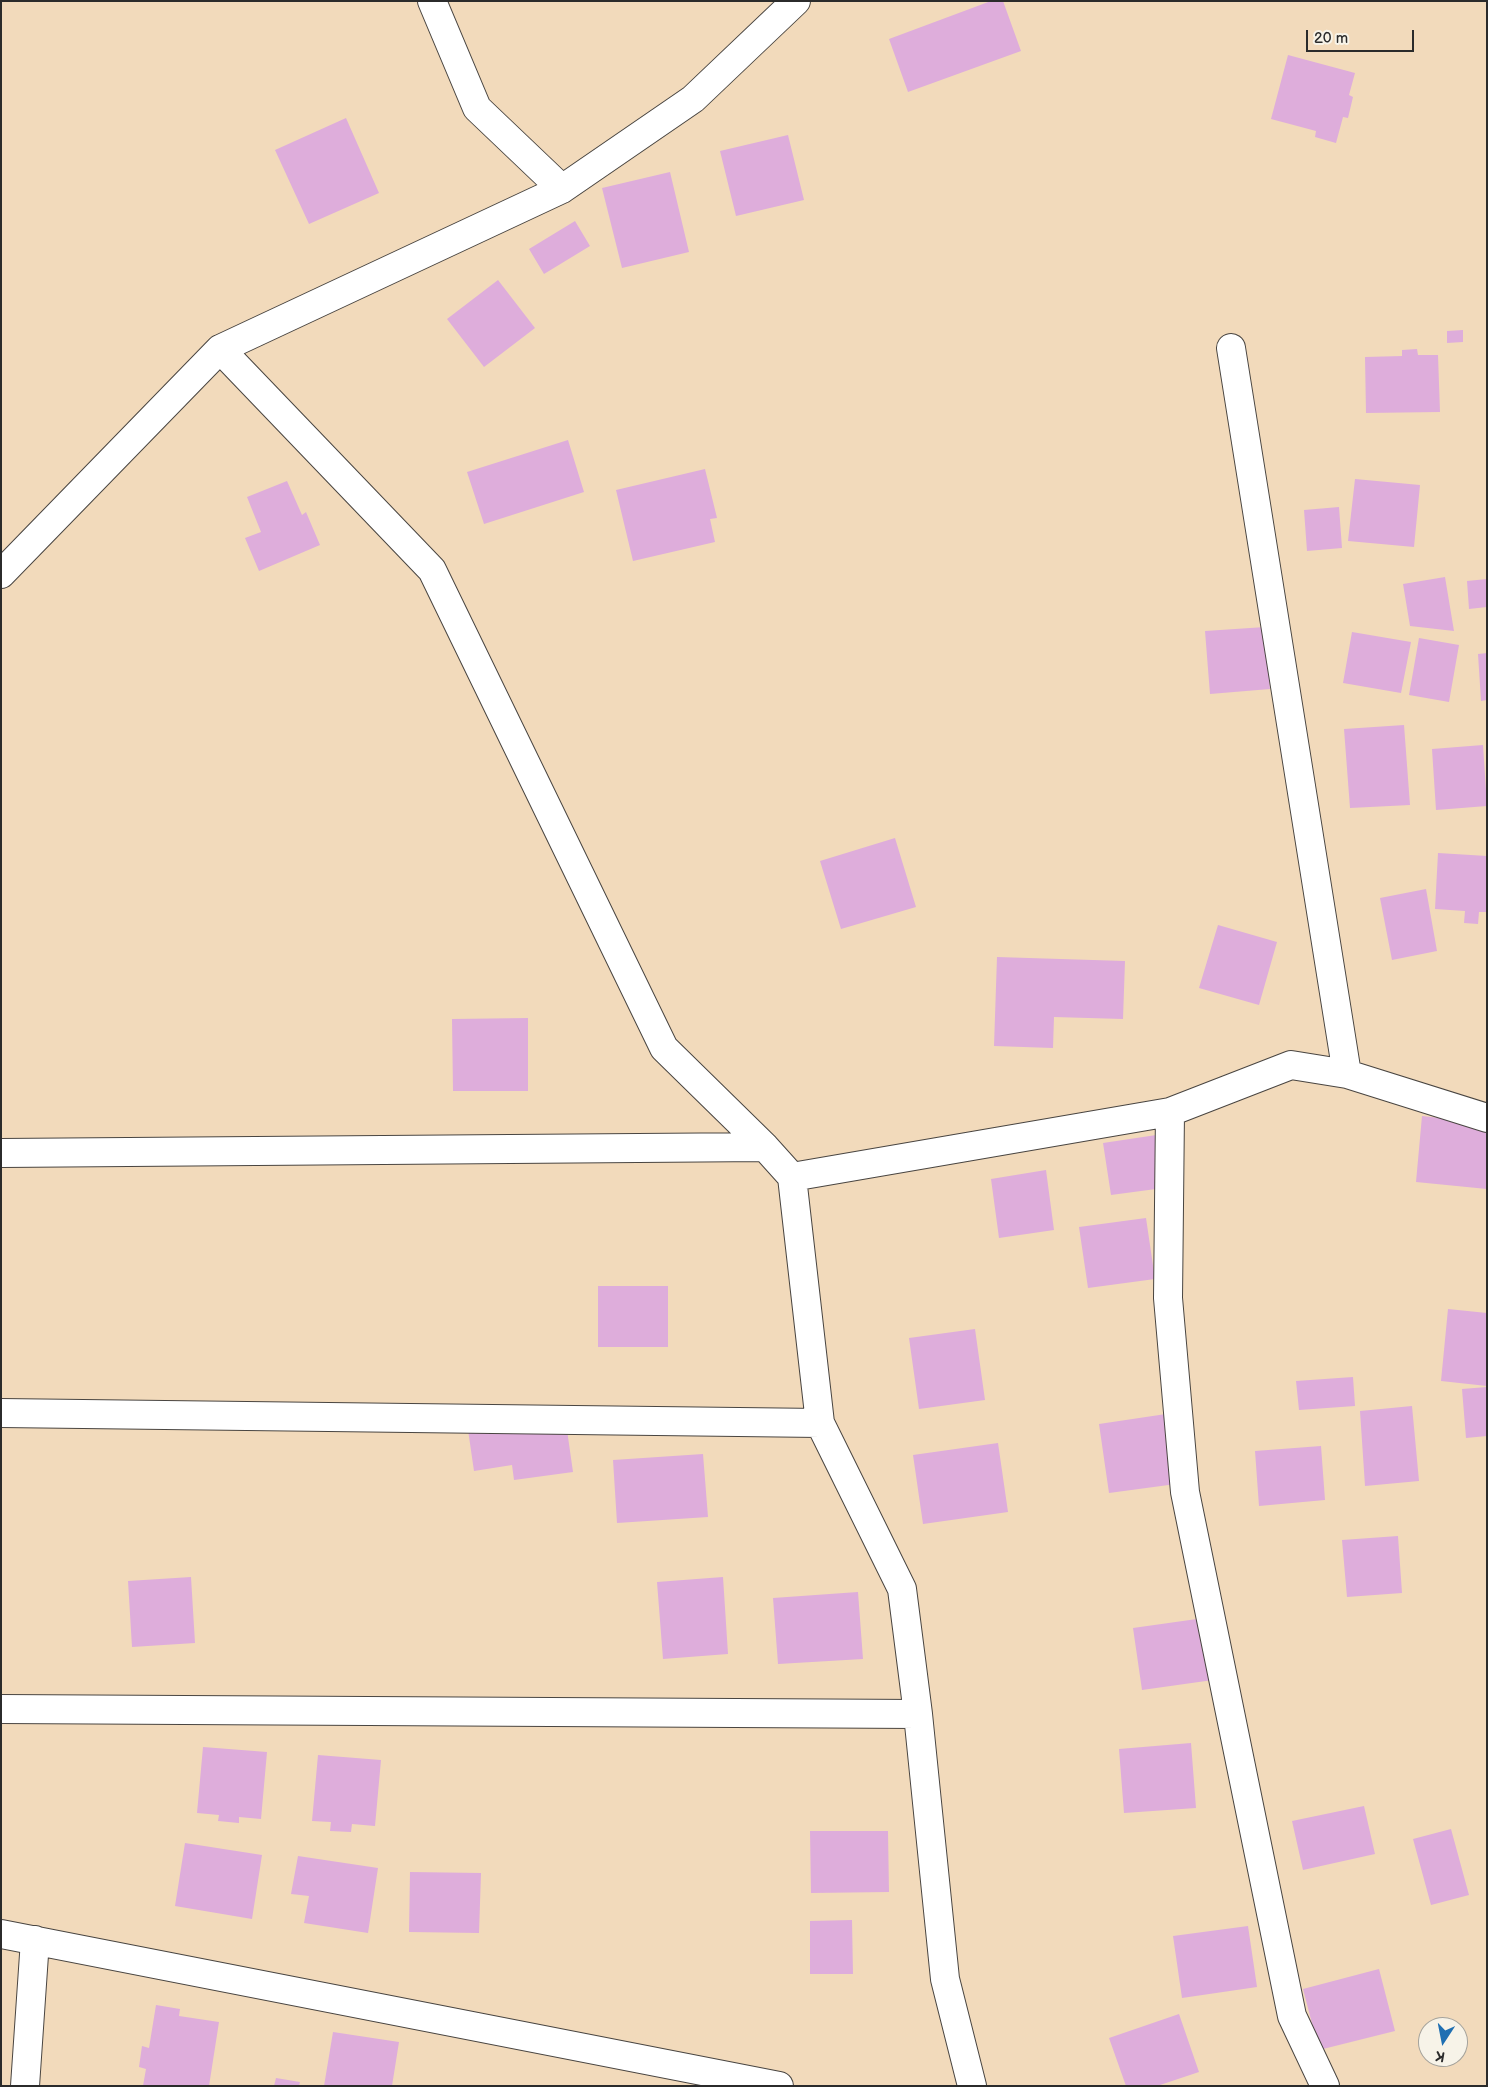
<!DOCTYPE html>
<style>
body{margin:0}
#map{position:relative;width:1488px;height:2087px;overflow:hidden;background:#f2dabb;font-family:"Balsamiq Sans",sans-serif}
canvas{display:block}
.frame{position:absolute;inset:0;border:2px solid #2b2b2b;pointer-events:none}
.north{position:absolute;left:1418px;top:2017px;width:50px;height:50px;box-sizing:border-box;background:#f7f3e8;border:1px solid #a5a39c;border-radius:50%;rotate:191deg;font-size:14px;font-weight:700;line-height:20px;text-align:center;color:#2b2b2b}
.north::after{content:'';display:block;margin:auto;width:18px;height:22px;background:#1f6fb2;clip-path:polygon(50% 0,100% 100%,50% 72%,0 100%)}
.scale{position:absolute;left:1306px;top:30px;width:108px;height:22px;box-sizing:border-box;border:2px solid #2b2b2b;border-top:0;padding-left:6px;font-size:15px;line-height:18px;white-space:nowrap;color:#2b2b2b;-webkit-text-stroke:4px #f7f3e8;paint-order:stroke}
</style>
<div id="map">
<canvas width="1488" height="2087"></canvas>
<div class="frame"></div>
<div class="north">K</div>
<div class="scale">20 m</div>
</div>
<script>
const c = document.querySelector('canvas').getContext('2d');
c.lineJoin = 'round';
function fill(path, color) { c.fillStyle = color; c.fill(path, 'evenodd'); }
const poly = rows => new Path2D(rows.map(r => 'M' + r).join(''));
function stroke(path, color, width, dash) { c.strokeStyle = color; c.lineWidth = width; c.lineCap = dash ? 'butt' : 'round'; c.setLineDash(dash || []); c.stroke(path); }
fill(poly([
 [991,1,1003,1,1021,51,908,92,889,39],
 [1288,55,1355,73,1349,95,1353,97,1348,118,1343,117,1336,143,1315,137,1316,131,1271,119],
 [346,118,379,193,309,224,275,150],
 [788,135,804,200,736,216,720,151],
 [670,172,689,252,622,268,602,188],
 [575,221,590,246,544,274,529,249],
 [498,280,535,328,484,367,447,319],
 [1463,330,1463,342,1447,343,1447,331],
 [1417,349,1418,355,1438,355,1440,412,1366,413,1365,357,1402,356,1402,350],
 [568,440,584,492,484,524,467,472],
 [705,469,717,518,710,519,715,542,633,561,616,490],
 [1355,479,1420,485,1414,547,1348,541],
 [287,481,302,515,306,512,320,545,259,571,245,538,261,532,247,497],
 [1339,507,1342,548,1307,551,1304,510],
 [1445,577,1454,631,1410,626,1403,584],
 [1487,579,1487,607,1469,609,1467,581],
 [1265,627,1270,689,1210,694,1205,631],
 [1352,632,1411,642,1401,693,1343,683],
 [1419,638,1459,645,1449,702,1409,695],
 [1487,653,1487,700,1481,701,1478,654],
 [1404,725,1410,805,1350,808,1344,729],
 [1483,745,1487,806,1436,810,1432,749],
 [895,838,916,907,841,929,820,861],
 [1438,853,1487,856,1487,912,1479,912,1478,924,1464,923,1465,911,1435,909],
 [1426,889,1437,951,1392,960,1380,898],
 [1218,925,1277,942,1259,1005,1199,988],
 [997,957,1125,961,1123,1019,1054,1017,1053,1048,994,1046],
 [528,1018,528,1091,453,1091,452,1019],
 [1422,1116,1487,1123,1487,1189,1416,1182],
 [1163,1134,1171,1187,1111,1195,1103,1143],
 [1046,1170,1054,1230,999,1238,991,1179],
 [1146,1218,1155,1279,1088,1288,1079,1227],
 [598,1286,668,1286,668,1347,598,1347],
 [1448,1309,1487,1313,1487,1386,1441,1381],
 [975,1329,985,1400,919,1409,909,1338],
 [1353,1377,1355,1406,1299,1410,1296,1381],
 [1487,1387,1487,1436,1466,1438,1462,1389],
 [1412,1406,1419,1481,1365,1486,1360,1411],
 [564,1409,573,1472,514,1480,512,1465,474,1471,467,1423],
 [1166,1414,1176,1484,1109,1493,1099,1424],
 [998,1443,1008,1512,923,1524,913,1455],
 [1321,1446,1325,1500,1259,1506,1255,1451],
 [703,1454,708,1517,617,1523,613,1460],
 [1398,1536,1402,1593,1347,1597,1342,1540],
 [191,1577,195,1643,132,1647,128,1581],
 [723,1577,728,1654,663,1659,657,1582],
 [858,1592,863,1659,778,1664,773,1598],
 [1204,1618,1213,1680,1142,1690,1133,1628],
 [1191,1743,1196,1808,1124,1813,1119,1749],
 [203,1747,267,1752,261,1819,239,1817,239,1823,218,1821,219,1815,197,1813],
 [318,1755,381,1760,375,1826,352,1824,351,1832,330,1831,331,1822,312,1821],
 [1364,1806,1375,1854,1303,1870,1292,1821],
 [1451,1829,1469,1895,1431,1905,1413,1839],
 [810,1831,888,1831,889,1892,811,1893],
 [185,1843,262,1855,252,1919,175,1906],
 [298,1856,378,1868,368,1933,304,1923,309,1896,291,1894],
 [410,1872,481,1873,479,1933,409,1932],
 [852,1920,853,1974,810,1974,810,1921],
 [1248,1926,1257,1987,1182,1998,1173,1936],
 [1379,1969,1395,2031,1319,2050,1303,1989],
 [156,2005,180,2009,179,2016,219,2022,209,2086,143,2086,146,2069,139,2067,142,2046,149,2048],
 [1179,2014,1199,2072,1157,2086,1126,2086,1109,2038],
 [333,2032,399,2042,392,2086,324,2086],
 [276,2078,300,2082,299,2086,274,2086]
]), '#deaddb');
const minor = poly([
 [432,1,477,108,562,189],
 [1231,348,1347,1074],
 [220,349,432,570,664,1048,765,1147,792,1177,1170,1112,1291,1065,1347,1074,1487,1118],
 [1,574,220,349,562,189,693,99,796,1],
 [1170,1112,1168,1298,1185,1492,1292,2016,1325,2086],
 [1,1153,765,1147],
 [792,1177,820,1423,902,1589,918,1714,945,1979,972,2086],
 [1,1413,820,1423],
 [1,1709,918,1714],
 [1,1934,779,2086],
 [25,2086,35,1940]
]);
stroke(minor, '#494541', 30);
stroke(minor, '#fff', 28);
</script>
